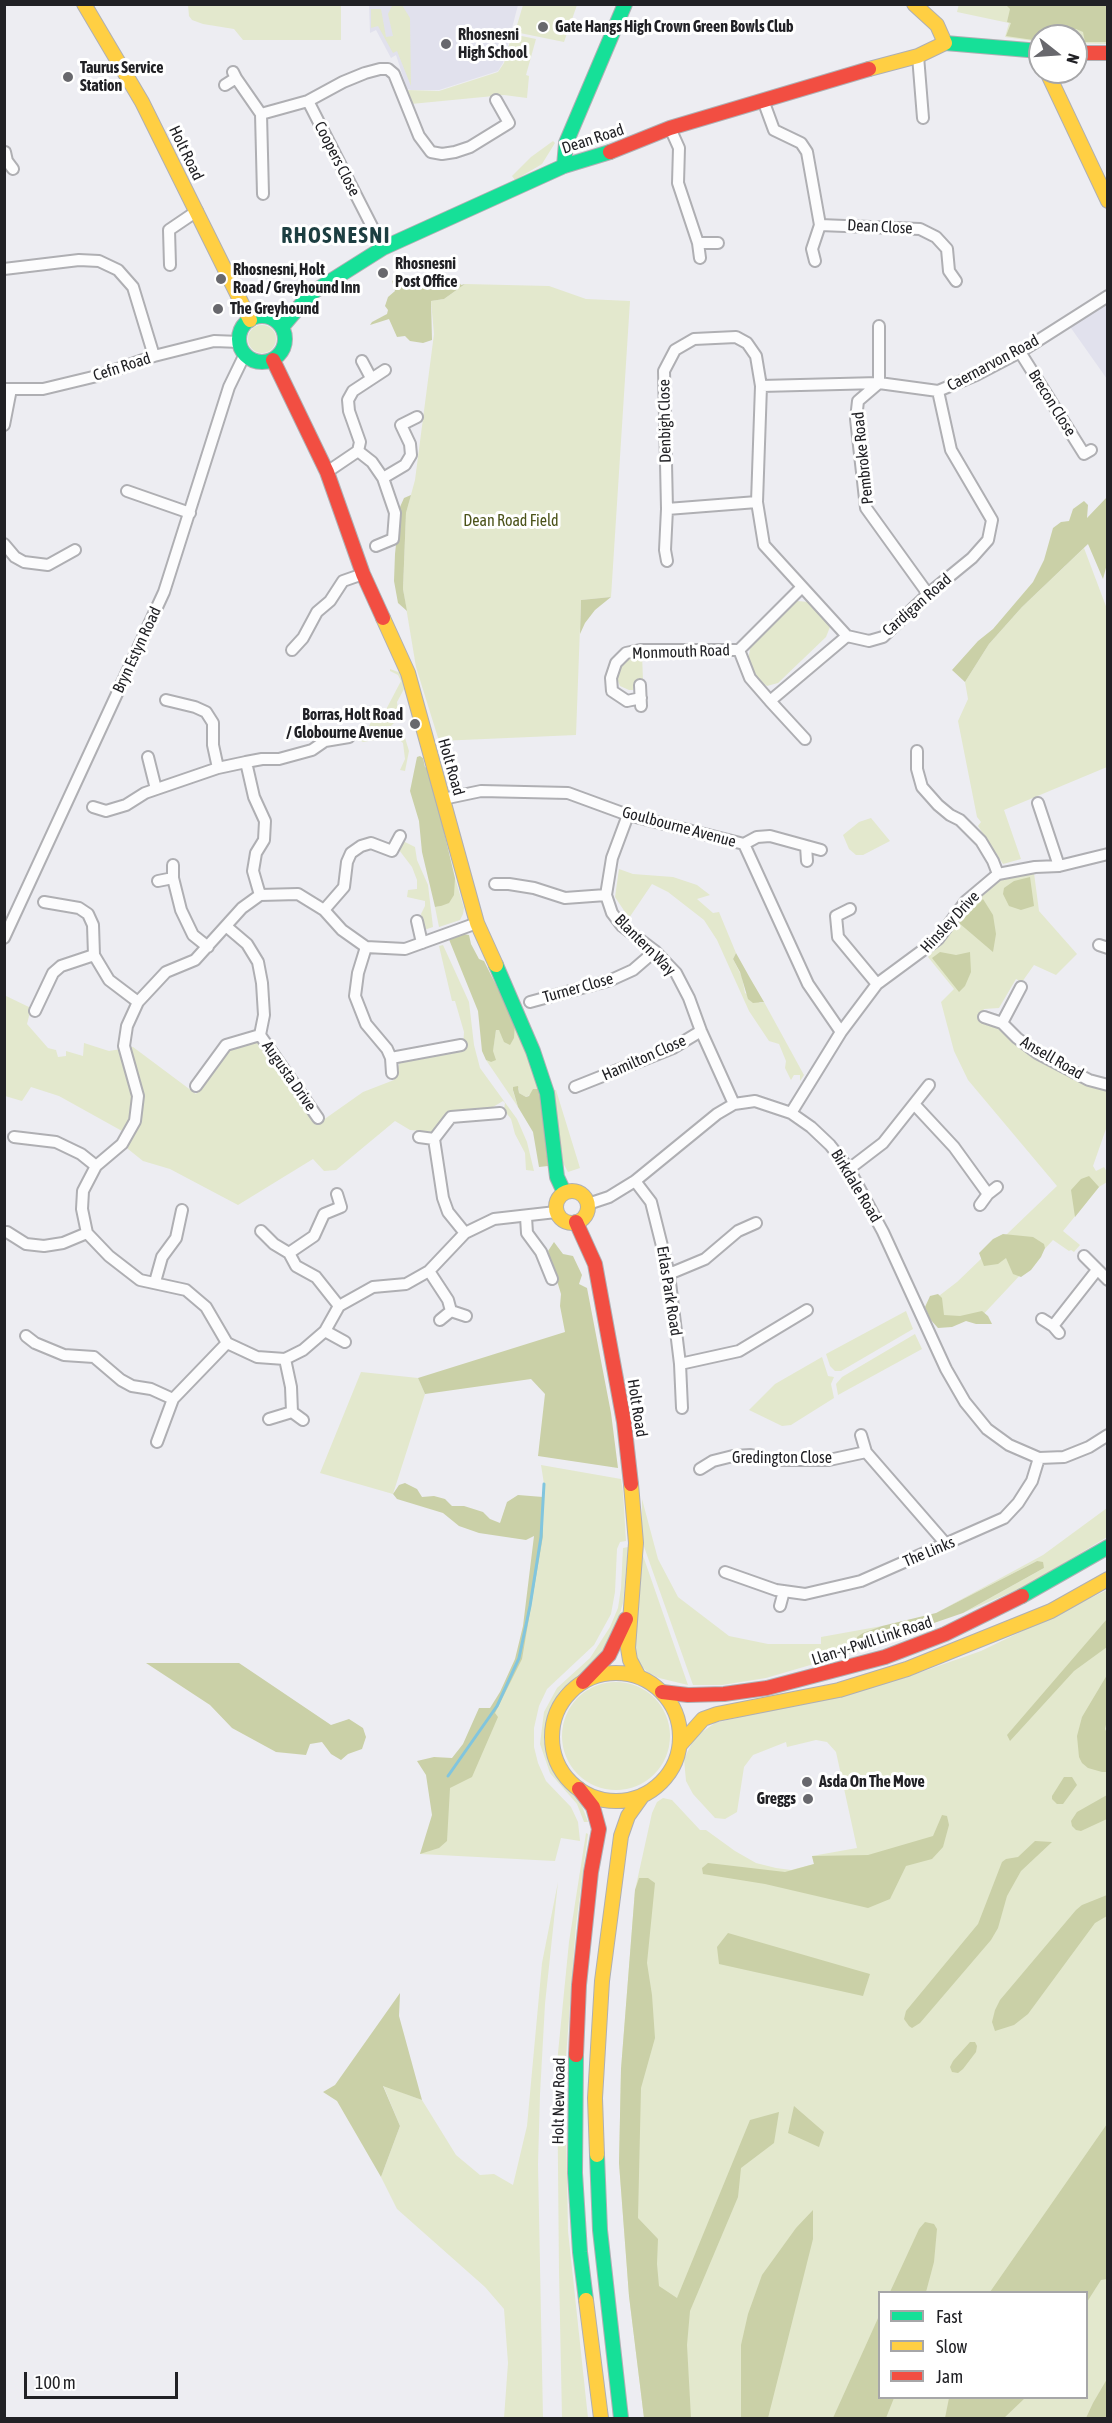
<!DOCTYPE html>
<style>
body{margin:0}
#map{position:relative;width:1112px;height:2423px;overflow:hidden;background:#ededf2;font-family:"Asap Condensed",sans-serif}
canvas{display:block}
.frame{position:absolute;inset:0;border:6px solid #212125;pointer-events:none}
.legend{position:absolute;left:878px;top:2291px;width:210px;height:108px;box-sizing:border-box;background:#fff;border:2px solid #a6a6a8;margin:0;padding:8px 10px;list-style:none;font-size:18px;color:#212125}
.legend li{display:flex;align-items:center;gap:12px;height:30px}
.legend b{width:30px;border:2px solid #a6a6a8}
.north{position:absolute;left:1028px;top:24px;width:60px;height:60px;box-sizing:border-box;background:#fff;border:2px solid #a6a6a8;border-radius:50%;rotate:107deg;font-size:16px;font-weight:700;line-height:24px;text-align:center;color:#212125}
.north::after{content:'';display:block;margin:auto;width:21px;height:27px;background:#68686d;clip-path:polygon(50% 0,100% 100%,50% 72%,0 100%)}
.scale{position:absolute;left:24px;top:2372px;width:154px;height:27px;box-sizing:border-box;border:3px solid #212125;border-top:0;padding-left:8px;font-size:18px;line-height:21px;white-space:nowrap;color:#212125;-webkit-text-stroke:4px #fff;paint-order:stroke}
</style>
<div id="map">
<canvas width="1112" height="2423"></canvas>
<div class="frame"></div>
<ul class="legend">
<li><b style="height:8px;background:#16e098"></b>Fast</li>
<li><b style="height:8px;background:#ffcf43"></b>Slow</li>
<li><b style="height:8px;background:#f24e42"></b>Jam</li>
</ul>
<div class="north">N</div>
<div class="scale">100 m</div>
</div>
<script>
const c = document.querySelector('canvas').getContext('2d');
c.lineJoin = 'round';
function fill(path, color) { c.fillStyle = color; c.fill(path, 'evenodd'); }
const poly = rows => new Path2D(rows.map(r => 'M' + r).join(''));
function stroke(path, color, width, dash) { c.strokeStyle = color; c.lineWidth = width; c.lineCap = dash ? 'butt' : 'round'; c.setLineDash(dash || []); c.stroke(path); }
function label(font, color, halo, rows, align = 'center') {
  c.font = font + ' "Asap Condensed",sans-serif'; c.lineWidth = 6; c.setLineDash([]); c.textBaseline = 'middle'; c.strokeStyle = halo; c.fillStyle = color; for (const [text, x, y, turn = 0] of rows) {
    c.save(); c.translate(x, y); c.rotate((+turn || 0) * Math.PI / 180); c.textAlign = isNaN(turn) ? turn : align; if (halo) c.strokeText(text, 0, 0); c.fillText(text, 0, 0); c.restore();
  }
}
fill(poly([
 [369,5,518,5,503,63,498,71,439,90,411,90,407,89,396,55,391,58,376,30,370,33],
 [1107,296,1107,379,1066,321]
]), '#e1e1ed');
fill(poly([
 [959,4,1107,5,1107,44,1076,43,1076,36,1040,36,1040,42,1005,37,1009,23,957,12],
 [188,5,341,5,341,40,243,40,234,29,203,24,192,20,189,16],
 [402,5,410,18,411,86,397,51,393,53,378,26,371,28,371,9,381,9,386,37,393,36,388,14,392,6],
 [523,5,577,5,564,42,515,32],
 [512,34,536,39,526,75,529,76,527,98,504,95,411,104,406,90,439,91,498,72,504,63],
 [553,141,555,143,542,164,515,180,512,176,531,157],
 [465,284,549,286,586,299,630,301,611,597,581,600,576,735,439,741,416,667,403,589,406,513,415,480,434,334,431,301,444,299],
 '248 339a14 14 0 1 1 28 0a14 14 0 1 1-28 0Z',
 [1084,548,1107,609,1107,767,1004,810,1021,859,1003,864,978,826,981,822,977,817,958,721,968,699,965,682,989,644,1022,607],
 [797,601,809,602,830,627,826,637,778,683,767,686,754,676,748,660,751,644],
 [642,653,643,681,635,681,633,690,629,690,620,686,617,679,619,669,628,656],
 [390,669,401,673,404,689,397,702,399,718,391,726,366,732,373,718,380,721,401,681,398,675,390,671],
 [402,728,409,751,405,771,400,770,405,759,403,743,392,733,385,738,363,742,355,738,373,737],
 [871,818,890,841,863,855,856,855,849,849,843,835,859,822],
 [401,840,415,847,417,860,428,885,433,927,424,930,421,914,425,906,425,901,407,897,408,890,417,889,417,880,412,867,399,850],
 [619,869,633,874,673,877,697,885,710,895,697,899,713,913,719,912,736,953,733,959,742,977,745,993,760,1003,764,1002,804,1075,800,1081,800,1075,794,1075,791,1080,785,1068,786,1061,779,1044,769,1041,749,1011,717,940,704,920,668,892,652,884,629,918,615,897],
 [1034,873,1039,911,1077,954,1056,975,1034,965,1022,982,1016,979,999,1008,984,1009,979,1019,1000,1028,1025,1051,1107,1091,1107,1126,1093,1166,1096,1171,1104,1167,1107,1172,1107,1182,1099,1187,1063,1231,1080,1245,1074,1252,1071,1250,1069,1251,1053,1240,979,1319,942,1319,931,1302,957,1282,1057,1186,968,1080,954,1051,941,1002,954,989,928,957,949,934,961,915,1000,880],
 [455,878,464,908,463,914,460,920,439,927,435,907,441,906],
 [443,945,469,1002,474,1045,480,1068,517,1119,527,1142,534,1171,526,1170,525,1153,515,1134,511,1119,504,1110,505,1103,503,1101,488,1110,445,1118,432,1132,410,1130,395,1121,336,1170,324,1171,313,1159,238,1205,170,1169,143,1161,128,1149,122,1131,59,1096,31,1087,22,1101,5,1096,4,995,31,1008,27,1024,48,1048,56,1050,58,1057,66,1056,66,1051,83,1056,84,1043,109,1051,133,1047,196,1094,227,1051,243,1042,257,1040,319,1123,363,1092,394,1080,400,1062,463,1049,464,1032,455,1001,452,1001,439,946],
 [515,1023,540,1089,526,1097,519,1093,519,1088,513,1091,518,1107,486,1060,491,1062,496,1030,499,1030,503,1036],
 [553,1090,556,1090,580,1168,568,1172,563,1163],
 [906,1311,913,1329,841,1371,835,1371,830,1366,826,1354],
 [915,1334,922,1349,838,1395,836,1384,842,1377],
 [822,1357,828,1376,834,1377,831,1384,834,1398,791,1425,782,1426,749,1410,775,1384],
 [361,1372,418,1378,425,1394,393,1494,320,1473],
 [541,1465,621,1479,623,1492,626,1541,620,1542,617,1549,615,1592,611,1614,594,1645,547,1689,539,1706,534,1728,534,1747,538,1763,546,1781,571,1807,578,1822,580,1841,561,1838,555,1861,420,1854,437,1817,448,1776,497,1706,519,1658,541,1537,544,1484],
 [642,1499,658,1559,678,1597,729,1636,768,1644,821,1644,821,1637,882,1626,858,1637,858,1641,868,1643,902,1634,865,1649,766,1678,722,1685,693,1685,642,1541],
 [1107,1508,1107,1537,1028,1585,963,1613,1044,1568,1037,1561,936,1613,1043,1555],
 [628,1547,623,1603,617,1623,605,1647,590,1665,560,1691,548,1714,544,1741,549,1760,559,1778,582,1806,588,1822,584,1822,577,1804,550,1773,540,1744,544,1712,557,1688,590,1658,610,1627,618,1608,621,1588,623,1548],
 [640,1547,688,1685,659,1678,647,1672,638,1662,634,1651],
 [1107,1590,1107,2418,644,2418,629,2296,619,2163,621,2069,635,1890,652,1813,657,1802,663,1798,672,1800,700,1830,706,1830,735,1851,756,1863,776,1868,791,1870,814,1864,812,1856,857,1848,836,1752,827,1742,816,1740,787,1747,786,1742,753,1755,744,1767,737,1812,725,1819,715,1818,693,1794,686,1781,684,1759,695,1737,715,1723,904,1678,981,1651],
 [880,2292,1086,2292,1086,2398,880,2398],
 '562 1736a54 54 0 1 1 108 0a54 54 0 1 1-108 0Z',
 [586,1833,588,1834,576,1925,565,2070,568,2231,588,2418,562,2418,559,2272,557,2063,569,1942],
 [558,1882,545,2004,540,2094,538,2164,543,2418,504,2418,508,2363,504,2309,485,2287,397,2209,381,2177,400,2126,383,2085,422,2100,456,2155,480,2175,494,2174,513,2185,527,2126,542,1963]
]), '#e3e8cd');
fill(poly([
 [1006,5,1107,5,1107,42,1085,42,1083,32,1076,29,1054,36,1040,36,1040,41,1006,36,1011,23,1007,22,1010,9],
 [402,275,409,287,419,283,417,279,424,276,435,282,449,276,456,278,461,285,465,284,444,299,431,301,432,340,423,343,410,341,405,336,397,337,389,319,370,325,372,322,387,314,388,310,385,306,388,297,395,291,392,281],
 [411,495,406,513,403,589,407,611,398,603,394,581,395,554,400,507,404,498],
 [1107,497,1107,564,1103,579,1088,544,1022,607,989,644,965,682,952,670,978,641,993,629,1033,582,1044,560,1053,528,1061,522,1069,521,1073,509,1084,501,1088,505,1087,518],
 [611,597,595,610,585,623,580,634,581,600],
 [420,756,423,758,425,767,429,769,455,878,454,895,449,903,441,906,435,907,422,852,419,821,410,791,417,757],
 [1030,877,1034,906,1021,910,1009,906,1003,894,1004,888,1014,881],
 [983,899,993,915,996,934,993,952,959,923],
 [459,933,469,935,471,944,479,959,484,961,515,1023,514,1038,510,1045,504,1042,499,1030,496,1030,493,1051,496,1060,491,1062,486,1060,482,1051,478,1011,448,937],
 [940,952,956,955,970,952,971,972,965,986,959,992,932,958],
 [736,953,750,978,764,1002,753,1003,748,999,740,972,733,959],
 [518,1086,519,1093,526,1097,529,1096,533,1089,540,1089,548,1166,539,1167,533,1132,518,1107,513,1090,513,1087],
 [1089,1176,1099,1187,1075,1217,1071,1190,1081,1179],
 [1003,1234,1033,1237,1044,1244,1045,1248,1041,1257,1031,1270,1021,1277,1013,1274,1006,1258,998,1264,984,1266,979,1253,993,1239],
 [554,1242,563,1254,573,1256,582,1275,579,1284,587,1288,611,1413,618,1468,538,1456,545,1394,531,1379,425,1394,418,1378,565,1332,560,1306,561,1294,548,1251],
 [938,1294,942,1298,944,1315,960,1316,982,1311,988,1316,992,1324,976,1324,966,1321,952,1327,938,1328,930,1319,925,1307,930,1296],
 [405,1483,417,1489,422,1497,434,1496,445,1499,452,1506,464,1506,483,1512,490,1519,500,1523,507,1502,518,1495,543,1497,543,1536,522,1659,495,1713,498,1717,472,1777,450,1788,447,1841,439,1848,420,1854,432,1815,426,1775,417,1761,434,1757,452,1758,463,1744,479,1708,490,1708,500,1692,515,1659,523,1626,534,1536,526,1540,479,1533,459,1526,443,1513,397,1499,393,1494,399,1485],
 [1037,1561,1043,1562,1044,1568,963,1613,902,1634,868,1643,858,1642,857,1637,863,1633,882,1626,936,1613],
 [1107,1619,1107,1647,1074,1671,1010,1741,1007,1735],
 [146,1663,239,1663,331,1725,349,1719,363,1728,366,1737,362,1749,348,1754,341,1760,331,1754,322,1742,310,1744,306,1755,276,1752,232,1728,210,1705],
 [1107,1675,1108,1716,1105,1729,1107,1733,1107,1772,1102,1772,1088,1768,1082,1763,1079,1757,1077,1736,1082,1717],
 [1064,1777,1072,1777,1077,1785,1063,1804,1057,1804,1052,1799,1052,1796],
 [1107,1795,1107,1819,1081,1831,1076,1830,1072,1826,1071,1821,1077,1812],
 [942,1815,947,1816,949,1825,943,1847,932,1859,906,1866,890,1899,868,1908,765,1884,703,1874,702,1868,708,1863,785,1872,814,1864,812,1856,868,1855,933,1836],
 [1035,1841,1052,1842,1021,1871,1007,1896,998,1928,991,1940,920,2023,912,2028,909,2026,904,2019,906,2011,978,1924,1002,1862,1006,1859,1018,1857],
 [639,1878,648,1878,655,1883,647,1963,652,1995,655,2038,641,2088,638,2218,658,2239,657,2264,659,2286,677,2298,750,2120,779,2112,774,2143,741,2168,738,2197,690,2311,687,2345,691,2418,644,2418,629,2296,619,2163,621,2069,635,1890],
 [1107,1895,1107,1916,1095,1923,1028,2014,1014,2025,995,2031,992,2022,995,2010,1000,2000,1076,1910,1082,1905],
 [728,1933,870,1974,863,1996,719,1964,717,1947],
 [400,1993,399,2016,422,2100,383,2086,400,2126,381,2177,337,2101,323,2092,335,2085],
 [970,2042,975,2042,977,2046,976,2052,963,2069,958,2073,952,2072,950,2067,953,2061],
 [794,2106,824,2132,819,2147,788,2133],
 [1107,2124,1107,2279,1101,2280,1087,2302,1086,2292,990,2292],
 [813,2210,813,2239,768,2418,741,2418,741,2345,748,2314,762,2275,796,2228],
 [925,2222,934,2224,937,2229,934,2262,926,2292,890,2292,919,2229],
 [879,2316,880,2398,894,2398,886,2418,833,2418],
 [1107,2379,1107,2417,1086,2418,1093,2403],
 [949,2398,1025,2398,1004,2418,945,2418]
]), '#cad0a7');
stroke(poly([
 [448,1776,497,1706,519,1658,530,1606,541,1537,544,1484]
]), '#81c5de', 3);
const street = poly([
 [918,56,923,118],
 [236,78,261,114,308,101],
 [225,85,236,78,233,72],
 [763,100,774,130,801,143,807,152,820,225,812,249,815,261],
 [261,114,263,194],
 [670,128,679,148,678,183,698,243,700,258],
 [5,152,7,161,13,169],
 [820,225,920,229,936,237,947,249,949,271,956,281],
 [698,243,718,243],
 [383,248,308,101,343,82,365,73,380,69,388,69,394,74,419,136,431,152,442,154,455,152,470,147,509,123,496,100],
 [170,265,169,230,197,211],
 [4,269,79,260,99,261,118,270,133,287,154,356],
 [879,326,879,383,858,401,856,419,866,508,928,594],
 [1020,352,1084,454,1091,450],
 [362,361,371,378],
 [761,386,879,383,938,391,976,375,1020,352,1108,296],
 [4,389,43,389,97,376,154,356,214,341,240,342],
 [4,425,11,389],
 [327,472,358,451],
 [383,478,405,465,411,455,410,444,401,425,417,417],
 [127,491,190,513],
 [667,509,757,502],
 [4,544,15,557,24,562,48,565,75,550],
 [376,546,393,539,395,513,383,478,372,462,358,451,360,442,349,411,348,400,353,391,385,370],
 [667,561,665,550,667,509,664,371,675,350,694,339,736,337,747,343,756,356,761,386,757,502,764,545,847,636,869,641,883,637,928,594,972,558,988,540,992,520,951,450,938,391],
 [292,650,303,638,317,612,330,601,343,581,363,574],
 [739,650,801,588],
 [640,685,641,706],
 [641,698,627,701,612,691,611,678,616,663,626,653,640,650,739,650,750,678,770,701],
 [166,700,195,707,206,712,213,723,213,745,218,768,246,762,254,797,265,821,264,840,256,853,253,871,260,895],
 [805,739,770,701,847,636],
 [917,751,917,769,922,787,938,805,950,815,960,820,981,841,993,861,998,874],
 [148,757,156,789],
 [246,762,262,759,279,759,312,750,325,741,349,737],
 [443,799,481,791,568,793,628,815,744,844,808,984,841,1032],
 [1038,803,1059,866],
 [93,807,106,811,126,805,145,793,218,768],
 [628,815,612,858,606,895,612,913,622,926,655,951,676,973,689,998,701,1031,734,1104],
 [744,844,757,837,770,836,821,850],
 [806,846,807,861],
 [173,865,173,878,181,910,193,935,208,947],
 [158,881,173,878],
 [495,884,509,884,534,888,565,898,606,895],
 [44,902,79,908,88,914,93,925,94,955,109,980,138,1002],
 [850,909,836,916,838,937,877,984],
 [324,910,344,887,347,862,351,853,361,846,371,843,392,851,400,836],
 [417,921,422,943],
 [477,923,405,949,366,947,342,930,324,910,298,894,260,895,242,908,195,960,166,972,138,1002,127,1026,124,1046,138,1096,135,1121,122,1144,96,1166,83,1191,82,1209,87,1233,109,1256,140,1280,186,1290,206,1307,227,1343,257,1357,285,1359,303,1350,325,1331,339,1306,373,1287,406,1284,429,1271,465,1233,494,1219,556,1212],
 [4,938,164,592,229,387,245,354],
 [1099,945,1108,948],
 [366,947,358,973,355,996,366,1024,387,1049,391,1058],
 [530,1002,611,980,633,970,655,951],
 [35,1011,53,973,61,966,94,955],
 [984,1017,1002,1023,1017,1038,1037,1053,1089,1080,1108,1085],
 [1002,1023,1021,987],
 [260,1035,318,1118],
 [392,1073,391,1058,461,1045],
 [196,1086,226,1045,260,1035,264,1015,262,983,258,962,247,944,227,927],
 [575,1087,673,1048,701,1031],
 [914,1104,954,1147,988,1194],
 [791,1113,841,1032,877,984,938,939,966,901,998,874,1035,867,1059,866,1108,854],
 [14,1137,56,1142,81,1154,96,1166],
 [419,1137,434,1139],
 [849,1169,883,1143,929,1085],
 [635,1181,651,1202,669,1274,680,1364,682,1408],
 [588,1204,609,1197,635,1181,717,1114,734,1104,755,1101,791,1113,811,1127,830,1145,849,1169,883,1232,946,1369,965,1402,987,1429,1009,1445,1039,1458,1064,1457,1089,1447,1108,1435],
 [980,1205,988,1194,997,1187],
 [526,1217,527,1233,541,1252,552,1279],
 [261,1231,274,1244,289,1253,296,1266,316,1277,339,1306],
 [7,1232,26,1244,44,1246,63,1243,87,1233],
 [465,1233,448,1212,443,1198,434,1139,451,1117,500,1113],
 [289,1253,314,1236,324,1214,341,1207,337,1194],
 [1084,1256,1108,1280],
 [429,1271,448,1300,451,1311,466,1316],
 [669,1274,705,1259,738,1231,756,1223],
 [155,1282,162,1257,176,1238,182,1210],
 [1042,1319,1053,1326,1059,1333],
 [440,1320,451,1311],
 [1053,1326,1097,1270],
 [325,1331,345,1342],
 [26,1336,35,1343,64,1355,94,1357,121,1380,132,1386,151,1389,173,1399],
 [680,1364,739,1351,807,1310],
 [292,1412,303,1420],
 [269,1419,292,1412,291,1387,285,1359],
 [861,1435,866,1452],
 [157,1442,173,1399,227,1343],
 [700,1469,713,1461,733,1456,751,1455,774,1460,829,1460,866,1452,946,1544],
 [725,1572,776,1590,805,1594,861,1581,1004,1518,1018,1503,1032,1481,1039,1458],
 [780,1606,784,1591]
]);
const fast = poly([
 [945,43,1040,51],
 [564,166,566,143,625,4],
 '239 339a23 23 0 1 1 46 0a23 23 0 1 1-46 0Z',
 [282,327,310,294,383,248,564,166,610,152],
 [496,965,533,1051,547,1093,557,1177,564,1192],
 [1022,1596,1108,1547],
 [576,2055,575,2173,580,2252,586,2300],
 [597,2155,600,2230,621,2418]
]);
const slow = poly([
 [84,4,142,102,250,320],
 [914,4,937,25,945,43],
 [869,69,918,56,945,43],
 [1047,72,1108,201],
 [383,618,408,673,477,923,496,965],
 '556 1207a16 16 0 1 1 32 0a16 16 0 1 1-32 0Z',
 [631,1484,636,1543,628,1648,630,1660,639,1677],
 '552 1737a64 64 0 1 1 128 0a64 64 0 1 1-128 0Z',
 [680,1745,703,1719,717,1714,839,1690,907,1669,1051,1611,1108,1579],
 [597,2155,595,2098,602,1981,621,1836,628,1816,643,1795],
 [586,2300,601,2418]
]);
const jam = poly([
 [1076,53,1108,53],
 [610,152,670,128,869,69],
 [273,360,327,472,363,574,383,618],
 [576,1222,595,1264,624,1422,631,1484],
 [583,1682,609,1655,626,1619],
 [662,1692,688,1695,724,1694,767,1688,885,1657,945,1634,1022,1596],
 [576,2055,579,1985,591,1872,599,1829,593,1807,579,1789]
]);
stroke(street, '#afafb3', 14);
stroke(fast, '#afafb3', 16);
stroke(slow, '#afafb3', 16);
stroke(jam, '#afafb3', 16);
stroke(street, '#fcfcfd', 10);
stroke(fast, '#16e098', 14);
stroke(slow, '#ffcf43', 14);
stroke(jam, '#f24e42', 14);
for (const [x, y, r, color] of [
 [543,27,6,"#68686d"],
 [446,44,6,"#68686d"],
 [68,77,6,"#68686d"],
 [383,273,6,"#68686d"],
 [221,279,6,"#68686d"],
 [218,309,6,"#68686d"],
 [415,724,6,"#68686d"],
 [807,1782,6,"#68686d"],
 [808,1799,6,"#68686d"]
]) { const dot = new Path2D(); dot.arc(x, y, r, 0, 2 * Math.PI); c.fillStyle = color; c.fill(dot); stroke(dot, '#fff', 2); }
label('bold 16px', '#212125', '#fff', [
 ["Gate Hangs High Crown Green Bowls Club",555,27],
 ["Rhosnesni",458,35],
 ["High School",458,53],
 ["Taurus Service",80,68],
 ["Station",80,86],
 ["Rhosnesni",395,264],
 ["Post Office",395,282],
 ["Rhosnesni, Holt",233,270],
 ["Road / Greyhound Inn",233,288],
 ["The Greyhound",230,309],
 ["Borras, Holt Road",403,715,"right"],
 ["/ Globourne Avenue",403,733,"right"],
 ["Asda On The Move",819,1782],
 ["Greggs",796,1799,"right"]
], 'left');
label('16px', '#212125', '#fff', [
 ["Dean Road",593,139,-18],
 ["Holt Road",186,153,64],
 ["Coopers Close",337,159,63],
 ["Dean Close",880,227,3],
 ["Caernarvon Road",993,363,-28],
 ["Cefn Road",122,367,-18],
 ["Brecon Close",1052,403,58],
 ["Denbigh Close",665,421,-91],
 ["Pembroke Road",863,458,-96],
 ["Cardigan Road",917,605,-41],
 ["Bryn Estyn Road",137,650,-65],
 ["Monmouth Road",681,652,-2],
 ["Holt Road",451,767,74],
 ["Goulbourne Avenue",679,827,15],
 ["Hinsley Drive",950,922,-47],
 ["Blantern Way",645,945,45],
 ["Turner Close",578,988,-16],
 ["Hamilton Close",644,1058,-24],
 ["Ansell Road",1052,1058,30],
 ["Augusta Drive",289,1076,55],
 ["Birkdale Road",856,1186,59],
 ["Erlas Park Road",669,1291,81],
 ["Holt Road",637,1408,81],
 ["Gredington Close",782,1458],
 ["The Links",929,1552,-23],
 ["Llan-y-Pwll Link Road",872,1641,-18],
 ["Holt New Road",559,2101,-89]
]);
label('16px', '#4c531a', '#fff', [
 ["Dean Road Field",511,521]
]);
c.letterSpacing = '1.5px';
label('bold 22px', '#1c3e41', '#fff', [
 ["RHOSNESNI",336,236]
]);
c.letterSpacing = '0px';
</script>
